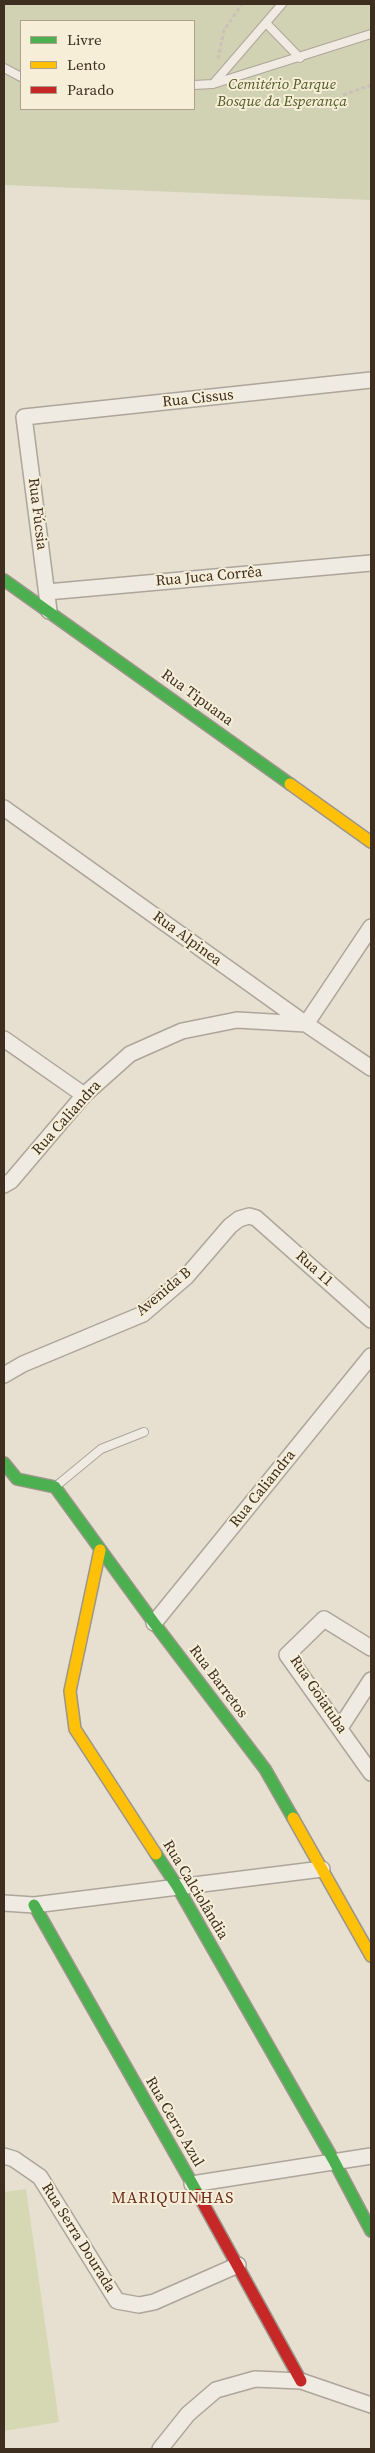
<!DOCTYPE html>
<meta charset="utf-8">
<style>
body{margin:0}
#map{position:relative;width:375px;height:2453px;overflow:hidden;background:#e7e0d1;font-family:"Source Serif 4",serif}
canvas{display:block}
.frame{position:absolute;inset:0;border:5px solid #3d2e20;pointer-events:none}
.legend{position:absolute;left:20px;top:20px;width:175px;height:90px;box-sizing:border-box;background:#f7eed8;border:1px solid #ada18e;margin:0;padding:6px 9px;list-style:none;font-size:15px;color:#3d2e20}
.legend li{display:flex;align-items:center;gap:10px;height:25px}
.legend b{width:25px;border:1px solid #ada18e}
</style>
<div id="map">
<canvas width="375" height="2453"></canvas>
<div class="frame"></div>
<ul class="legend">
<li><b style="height:6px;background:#4caf50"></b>Livre</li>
<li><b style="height:6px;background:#ffc107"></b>Lento</li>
<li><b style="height:6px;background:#c62828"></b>Parado</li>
</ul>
</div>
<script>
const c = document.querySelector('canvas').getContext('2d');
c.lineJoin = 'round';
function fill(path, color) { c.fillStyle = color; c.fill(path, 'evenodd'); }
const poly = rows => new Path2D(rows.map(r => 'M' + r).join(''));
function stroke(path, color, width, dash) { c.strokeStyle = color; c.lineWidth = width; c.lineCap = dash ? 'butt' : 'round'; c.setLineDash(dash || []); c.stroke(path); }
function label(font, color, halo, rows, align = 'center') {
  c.font = font + ' "Source Serif 4",serif'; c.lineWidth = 4; c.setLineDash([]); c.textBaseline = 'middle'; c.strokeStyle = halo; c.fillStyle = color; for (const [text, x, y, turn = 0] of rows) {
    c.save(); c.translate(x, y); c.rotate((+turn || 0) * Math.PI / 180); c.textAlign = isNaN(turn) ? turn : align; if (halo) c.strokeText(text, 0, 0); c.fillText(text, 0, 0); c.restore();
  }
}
fill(poly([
 [26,2189,59,2422,4,2431,4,2192]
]), '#d6d7b3');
fill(poly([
 [4,4,371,4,371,200,4,185],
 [21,21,194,21,194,109,21,109]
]), '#d1d1b3');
const lane = poly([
 [266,23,300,58],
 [4,68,21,77],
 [213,84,371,34],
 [194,85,213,84,282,4],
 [55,1487,101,1449,144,1432]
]);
const street = poly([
 [47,592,371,563],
 [49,611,24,417,371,380],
 [4,808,306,1024,371,1068],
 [4,1039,84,1095],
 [4,1185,11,1181,84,1095,130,1054,182,1031,237,1020,306,1024,371,927],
 [4,1375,23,1364,143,1314,186,1277,230,1226,239,1219,249,1216,256,1218,371,1320],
 [154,1623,371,1356],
 [371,1648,324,1619,287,1655,371,1773],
 [340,1728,371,1680],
 [4,1903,34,1905,322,1869],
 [4,2156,14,2159,40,2177,117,2301,139,2305,154,2302,238,2265],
 [192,2184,371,2156],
 [160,2449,188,2414,216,2390,255,2379,301,2381,371,2405]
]);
const fast = poly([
 [4,580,290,784],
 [4,1463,17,1479,55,1487,154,1623,265,1769,293,1818],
 [156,1854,177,1886,334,2161,371,2231],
 [34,1905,198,2194]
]);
const slow = poly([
 [290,784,371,842],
 [100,1550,70,1691,75,1729,156,1854],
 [293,1818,371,1956]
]);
const jam = poly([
 [198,2194,301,2381]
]);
stroke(lane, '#ada599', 10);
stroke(street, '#ada599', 18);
stroke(fast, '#9c958a', 14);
stroke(slow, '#9c958a', 14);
stroke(jam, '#9c958a', 14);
stroke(poly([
 [218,59,224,30,242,4],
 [343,95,371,85]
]), '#c8c2b9', 3, [4, 2.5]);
stroke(lane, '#efebe3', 8);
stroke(street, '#efebe3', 15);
stroke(fast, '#4caf50', 11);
stroke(slow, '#ffc107', 11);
stroke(jam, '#c62828', 11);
label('italic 15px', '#4d5a26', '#f7eed8', [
 ["Cemitério Parque",282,85],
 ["Bosque da Esperança",282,102]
]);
label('15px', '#3d2e20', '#f7eed8', [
 ["Rua Cissus",198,399,-6],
 ["Rua Fúcsia",37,514,83],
 ["Rua Juca Corrêa",209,577,-5],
 ["Rua Tipuana",197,698,36],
 ["Rua Alpinea",187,939,36],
 ["Rua Caliandra",67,1118,-48],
 ["Rua 11",314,1269,42],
 ["Avenida B",164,1292,-40],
 ["Rua Caliandra",263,1489,-51],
 ["Rua Barretos",218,1682,53],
 ["Rua Goiatuba",318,1695,56],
 ["Rua Calciolândia",195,1890,59],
 ["Rua Cerro Azul",174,2122,60],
 ["Rua Serra Dourada",78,2238,58]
]);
c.letterSpacing = '1px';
label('16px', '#6b2e1e', '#f7eed8', [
 ["MARIQUINHAS",173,2199]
]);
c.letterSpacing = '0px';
</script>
